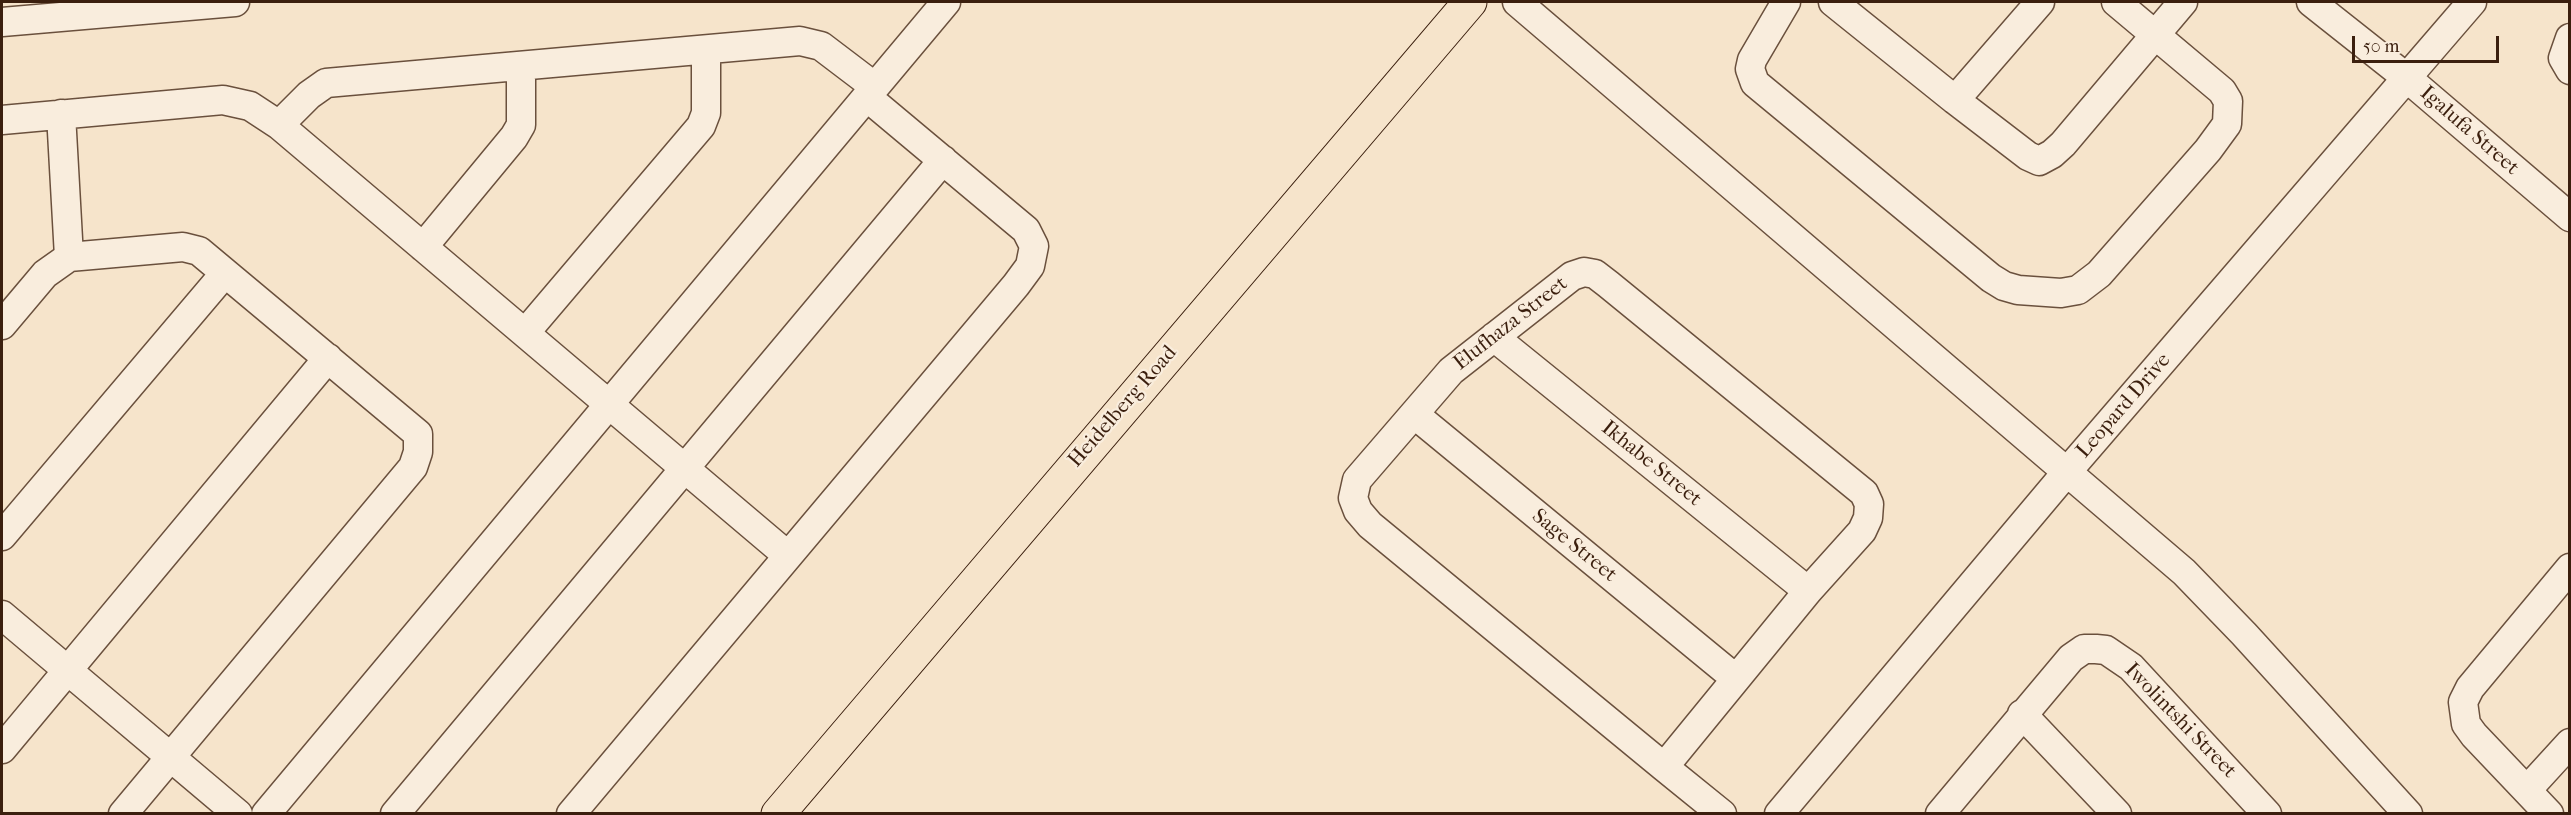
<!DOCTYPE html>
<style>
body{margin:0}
#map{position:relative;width:2571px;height:815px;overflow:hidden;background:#f6e4cb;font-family:"IM FELL French Canon",serif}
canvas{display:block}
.frame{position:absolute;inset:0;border:3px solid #3b1f0e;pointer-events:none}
.scale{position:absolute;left:2352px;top:36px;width:147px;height:27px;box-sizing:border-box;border:3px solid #3b1f0e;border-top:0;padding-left:8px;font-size:18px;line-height:21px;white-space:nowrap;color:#3b1f0e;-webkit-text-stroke:4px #f9eddd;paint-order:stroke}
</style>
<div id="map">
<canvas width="2571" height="815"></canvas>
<div class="frame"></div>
<div class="scale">50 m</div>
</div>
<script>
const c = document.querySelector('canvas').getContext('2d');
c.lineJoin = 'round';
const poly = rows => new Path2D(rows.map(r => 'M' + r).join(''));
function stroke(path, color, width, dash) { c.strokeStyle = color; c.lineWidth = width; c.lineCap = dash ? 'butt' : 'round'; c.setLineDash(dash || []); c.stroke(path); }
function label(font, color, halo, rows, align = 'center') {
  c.font = font + ' "IM FELL French Canon",serif'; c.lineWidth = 4.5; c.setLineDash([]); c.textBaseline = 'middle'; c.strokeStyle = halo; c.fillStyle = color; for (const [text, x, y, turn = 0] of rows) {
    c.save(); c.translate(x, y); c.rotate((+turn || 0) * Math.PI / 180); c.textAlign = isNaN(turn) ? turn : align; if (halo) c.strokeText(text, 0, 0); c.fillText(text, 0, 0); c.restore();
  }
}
const minor = poly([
 [1517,2,2184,572,2244,634,2408,814],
 [1786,2,1752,60,1750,69,1755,83,1991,278,2004,286,2018,290,2061,293,2078,290,2099,274,2208,150,2227,124,2228,101,2222,91,2116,2],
 [1833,2,1955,100,2028,156,2039,161,2052,154,2063,144,2183,2],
 [2311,2,2407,78,2570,217],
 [2,22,235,2],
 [2570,38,2563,58,2570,70],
 [1955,100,2040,2],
 [61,114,69,257],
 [2,120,223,100,250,106,279,125,787,555],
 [279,125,309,95,326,83,800,41,821,46,875,87],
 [423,247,514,137,521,125,521,66],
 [2,325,45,274,69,257,183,247,199,251,418,434,418,452,413,467,123,814],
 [525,333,701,126,706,113,706,50],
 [1494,337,1808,591],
 [1414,414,1735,678],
 [2,536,225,273],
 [2,615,238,814],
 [2022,714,2117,814],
 [2,749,328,358],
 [1664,767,1808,591,1862,531,1868,518,1869,504,1864,493,1608,284,1595,274,1584,272,1572,276,1451,371,1357,480,1353,498,1358,511,1370,525,1664,767,1722,814],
 [2527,790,2570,743],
 [266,814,946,2],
 [395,814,943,160],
 [571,814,1016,285,1030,266,1034,246,1026,230,867,97],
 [1779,814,2066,473,2472,2],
 [1940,814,2071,658,2084,649,2096,649,2106,650,2131,667,2267,814],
 [2549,814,2474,735,2466,724,2463,702,2470,688,2570,568]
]);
const major = poly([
 [778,814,1470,2]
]);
stroke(minor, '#6a503d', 31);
stroke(major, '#3b1f0e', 35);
stroke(minor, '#f9eddd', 28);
stroke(major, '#f6e4cb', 33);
label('21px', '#3b1f0e', '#f9eddd', [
 ["Igalufa Street",2469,131,41],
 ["Elufhaza Street",1511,324,-38],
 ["Leopard Drive",2124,406,-49],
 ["Heidelberg Road",1123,407,-49],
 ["Ikhabe Street",1651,464,39],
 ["Sage Street",1574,546,39],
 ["Iwolintshi Street",2180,721,46]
]);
</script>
